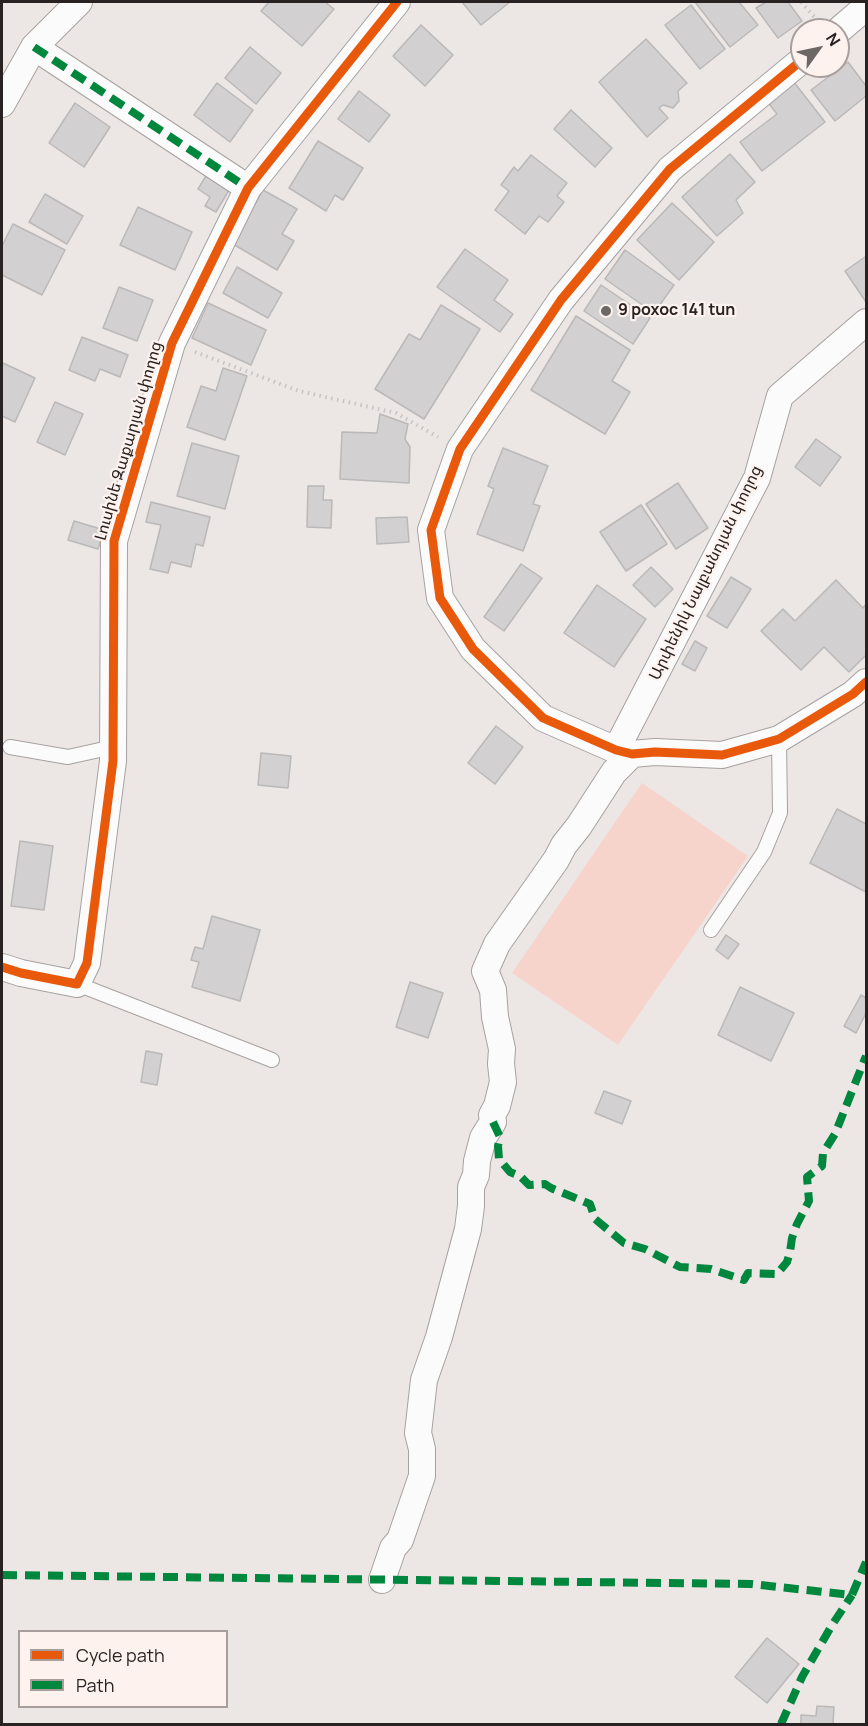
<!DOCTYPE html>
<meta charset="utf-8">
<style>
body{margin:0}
#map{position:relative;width:868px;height:1726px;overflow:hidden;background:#ece6e4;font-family:Manrope,sans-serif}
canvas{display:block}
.frame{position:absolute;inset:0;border:3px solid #282322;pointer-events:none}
.legend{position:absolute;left:18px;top:1630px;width:210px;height:78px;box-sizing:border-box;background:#fef2ee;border:2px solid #a89f9c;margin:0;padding:8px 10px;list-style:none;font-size:18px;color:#282322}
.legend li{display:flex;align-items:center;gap:12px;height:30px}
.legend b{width:30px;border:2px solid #a89f9c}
.north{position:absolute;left:790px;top:18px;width:60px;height:60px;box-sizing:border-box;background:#fef2ee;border:2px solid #a89f9c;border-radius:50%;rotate:57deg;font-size:16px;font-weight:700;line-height:24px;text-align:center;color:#282322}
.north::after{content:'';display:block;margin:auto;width:21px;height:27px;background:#6d6766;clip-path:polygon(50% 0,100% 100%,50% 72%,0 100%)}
</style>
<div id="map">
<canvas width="868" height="1726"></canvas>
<div class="frame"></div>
<ul class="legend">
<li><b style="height:8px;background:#e8590c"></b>Cycle path</li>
<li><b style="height:8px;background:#00873e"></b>Path</li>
</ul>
<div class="north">N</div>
</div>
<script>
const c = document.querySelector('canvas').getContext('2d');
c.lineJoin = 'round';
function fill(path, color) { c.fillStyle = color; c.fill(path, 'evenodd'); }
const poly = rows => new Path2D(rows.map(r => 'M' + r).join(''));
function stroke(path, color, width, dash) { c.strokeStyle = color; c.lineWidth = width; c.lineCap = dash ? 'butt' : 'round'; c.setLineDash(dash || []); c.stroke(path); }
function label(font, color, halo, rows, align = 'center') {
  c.font = font + ' Manrope,"Noto Sans Armenian",sans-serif'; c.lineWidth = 4.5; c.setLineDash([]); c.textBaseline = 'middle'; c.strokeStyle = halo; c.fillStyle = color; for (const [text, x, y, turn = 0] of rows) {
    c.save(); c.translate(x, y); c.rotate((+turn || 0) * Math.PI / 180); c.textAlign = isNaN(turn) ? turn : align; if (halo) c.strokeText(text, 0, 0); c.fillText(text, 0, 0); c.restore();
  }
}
fill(poly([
 [642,783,748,856,618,1045,512,973]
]), '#f6d4cb');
const building = poly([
 [269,2,325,2,334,9,302,46,261,11,269,2],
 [462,2,510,2,481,25,462,2],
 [695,2,739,2,758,25,730,47,695,2],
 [766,2,788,2,802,21,778,38,756,8,766,2],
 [691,5,725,49,700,69,665,25,691,5],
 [421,25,453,55,425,86,393,56,421,25],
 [646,39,687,83,678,91,679,101,673,108,663,105,659,108,668,118,647,137,599,82,646,39],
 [250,47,281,73,256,104,225,78,250,47],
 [848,62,866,86,866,96,835,121,811,90,848,62],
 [793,81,825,122,762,171,740,142,777,114,767,101,793,81],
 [217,83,253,110,230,142,194,115,217,83],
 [359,91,390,115,369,142,338,119,359,91],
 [75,103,110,127,84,167,49,143,75,103],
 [571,110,612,148,595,167,554,129,571,110],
 [318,141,363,168,343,200,335,195,326,211,289,188,318,141],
 [730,154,755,182,736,200,743,213,717,236,682,197,730,154],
 [531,155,567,183,557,196,564,202,548,222,539,216,525,234,495,210,509,191,501,185,514,167,518,171,531,155],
 [209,171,232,185,216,212,205,206,210,197,198,189,209,171],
 [263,190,297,209,282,234,294,241,277,270,233,244,263,190],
 [45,194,83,216,67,244,29,222,45,194],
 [672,203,714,242,679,280,637,240,672,203],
 [138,207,192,232,175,270,120,245,138,207],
 [13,224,65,250,42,295,2,275,2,246,13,224],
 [465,249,508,280,494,300,513,314,500,332,437,287,465,249],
 [625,250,674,285,654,313,605,279,625,250],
 [865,257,866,257,866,302,845,271,865,257],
 [237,267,282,293,268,318,223,293,237,267],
 [601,285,650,318,633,344,584,311,601,285],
 [119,287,153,300,137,341,103,328,119,287],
 [208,303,266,330,251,365,192,338,208,303],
 [441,305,480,329,424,419,375,389,409,334,420,340,441,305],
 [576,316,630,350,612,381,630,392,605,434,531,390,576,316],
 [82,337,128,355,120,377,100,369,95,381,69,370,82,337],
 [3,363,35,378,15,422,2,416,2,366,3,363],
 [223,368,247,376,225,440,187,427,201,386,216,391,223,368],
 [55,402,83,414,65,455,37,442,55,402],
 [380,414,408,424,405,439,410,447,409,483,340,479,342,432,377,433,380,414],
 [816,439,841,457,820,486,795,467,816,439],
 [192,443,239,456,225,509,177,496,192,443],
 [503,448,548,466,533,504,540,506,523,551,477,534,494,489,488,486,503,448],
 [678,483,708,528,676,549,646,504,678,483],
 [308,486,324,486,323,500,332,500,331,528,307,527,308,486],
 [151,502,210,517,203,546,196,544,191,567,171,562,168,573,150,569,161,525,146,522,151,502],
 [641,505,667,544,626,571,600,532,641,505],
 [407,517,409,542,377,544,376,518,407,517],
 [74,521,104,530,98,549,68,540,74,521],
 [521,564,542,578,504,631,484,617,521,564],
 [651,567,673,589,655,607,633,585,651,567],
 [731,577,751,589,727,628,707,616,731,577],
 [836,580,863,608,866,604,866,655,849,672,824,647,801,670,761,631,783,609,795,621,836,580],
 [597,585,646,619,614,667,564,633,597,585],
 [695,641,707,648,695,671,682,664,695,641],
 [496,726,523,747,495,784,468,763,496,726],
 [261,753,291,756,288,788,258,785,261,753],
 [837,809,866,824,866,892,810,863,837,809],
 [20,841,53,846,44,910,11,906,20,841],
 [212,916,260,930,240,1001,192,987,199,962,191,960,195,947,203,949,212,916],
 [726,935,739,944,728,959,716,950,726,935],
 [410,982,443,993,428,1038,396,1027,410,982],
 [740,987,794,1013,771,1061,718,1035,740,987],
 [861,995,866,998,866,1013,856,1033,844,1026,861,995],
 [146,1051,162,1054,157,1085,141,1082,146,1051],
 [604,1091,631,1101,622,1124,595,1113,604,1091],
 [767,1638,799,1664,767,1703,735,1677,767,1638],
 [817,1706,834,1707,833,1724,801,1724,801,1715,816,1716,817,1706]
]);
fill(building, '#d2d0d1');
stroke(building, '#bab8b9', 1.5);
const lane = poly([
 [10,747,68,757,113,747],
 [711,930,764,852,780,813,779,739],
 [77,984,272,1060]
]);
const street = poly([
 [838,31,866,7],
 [34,47,248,188],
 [802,60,670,169,561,300,460,449,431,530,440,598,473,649,543,718,616,750,632,754,655,752,722,755,779,739,853,694,866,682],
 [2,104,34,47,79,2],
 [616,750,757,478,780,396,866,322],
 [2,967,21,973,77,984,87,963,113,761,114,541,172,343,248,188,397,2],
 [382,1580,393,1548,400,1540,422,1476,422,1449,418,1433,424,1380,439,1337,468,1229,471,1206,471,1187,476,1175,477,1161,483,1138,493,1122,492,1115,497,1106,503,1082,501,1064,502,1049,495,1017,493,990,485,971,497,944,556,860,564,845,579,826,614,772,632,754]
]);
stroke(lane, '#a7a2a0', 16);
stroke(street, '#a7a2a0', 28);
stroke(poly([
 [801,2,817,20],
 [195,352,299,391,396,413,438,437]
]), '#c7c5c4', 4, [1.5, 4.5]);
stroke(lane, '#fcfbfb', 14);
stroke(street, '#fcfbfb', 26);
stroke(poly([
 [34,47,248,188],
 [493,1122,500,1137,498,1146,499,1159,510,1172,520,1176,529,1185,545,1184,551,1188,590,1204,595,1219,624,1243,645,1249,680,1267,711,1269,744,1280,748,1273,777,1274,787,1262,790,1252,792,1238,797,1224,809,1201,807,1177,822,1166,823,1153,835,1134,866,1056],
 [2,1575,751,1584,852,1595,866,1562],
 [781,1724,802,1677,832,1625,852,1595]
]), '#00873e', 8, [15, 8]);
stroke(poly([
 [802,60,670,169,561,300,460,449,431,530,440,598,473,649,543,718,616,750,632,754,655,752,722,755,779,739,853,694,866,682],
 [2,967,21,973,77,984,87,963,113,761,114,541,172,343,248,188,397,2]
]), '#e8590c', 9);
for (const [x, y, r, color] of [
 [606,311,6,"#6d6766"]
]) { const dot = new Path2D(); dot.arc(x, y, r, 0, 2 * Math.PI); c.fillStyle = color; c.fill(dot); stroke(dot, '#fef2ee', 2); }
label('bold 16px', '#282322', '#fef2ee', [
 ["9 poxoc 141 tun",618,311]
], 'left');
label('16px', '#282322', '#fef2ee', [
 ["Լուսինե Զաքարյան փողոց",129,441,-74],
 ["Արփենիկ Նալբանդյան փողոց",706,573,-64]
]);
</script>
